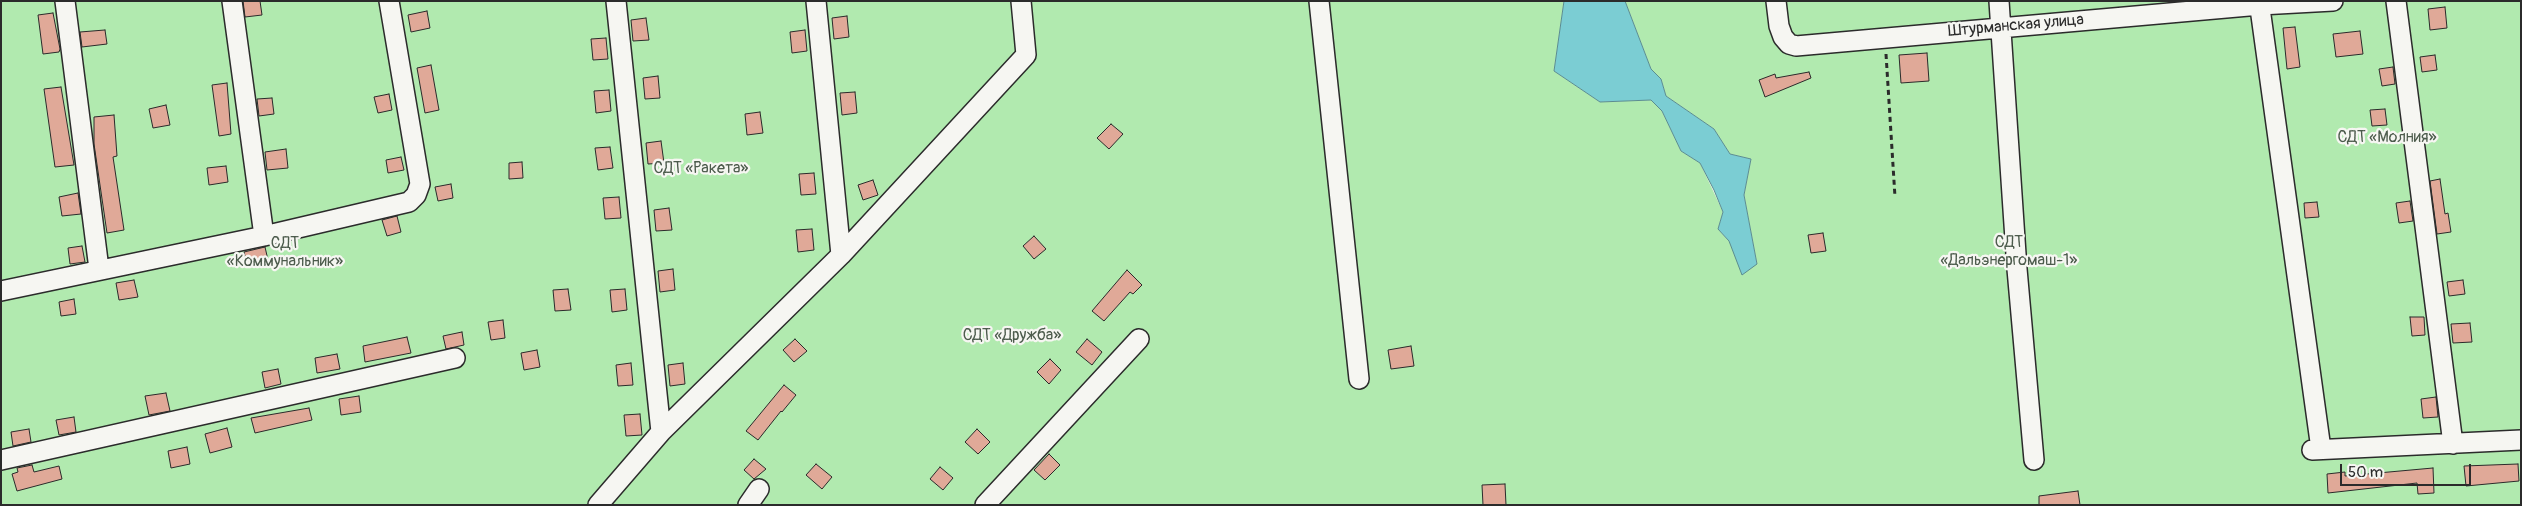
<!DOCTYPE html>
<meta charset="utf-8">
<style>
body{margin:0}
#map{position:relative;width:2522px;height:506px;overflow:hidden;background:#f6f6f2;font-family:Pangolin,sans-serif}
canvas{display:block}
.frame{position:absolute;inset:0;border:2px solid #2b2b2b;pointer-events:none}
.scale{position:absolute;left:2340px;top:464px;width:131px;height:22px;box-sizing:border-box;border:2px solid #2b2b2b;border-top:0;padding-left:6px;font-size:15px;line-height:18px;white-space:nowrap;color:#2b2b2b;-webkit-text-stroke:4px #f6f6f2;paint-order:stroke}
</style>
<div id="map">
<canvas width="2522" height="506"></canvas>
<div class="frame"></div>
<div class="scale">50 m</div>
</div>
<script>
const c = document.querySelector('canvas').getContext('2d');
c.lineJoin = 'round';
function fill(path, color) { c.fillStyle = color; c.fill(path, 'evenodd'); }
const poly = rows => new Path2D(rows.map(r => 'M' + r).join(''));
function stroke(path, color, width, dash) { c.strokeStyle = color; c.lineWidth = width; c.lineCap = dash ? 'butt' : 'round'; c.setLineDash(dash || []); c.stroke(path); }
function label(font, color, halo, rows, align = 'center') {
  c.font = font + ' Pangolin,sans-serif'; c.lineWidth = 4.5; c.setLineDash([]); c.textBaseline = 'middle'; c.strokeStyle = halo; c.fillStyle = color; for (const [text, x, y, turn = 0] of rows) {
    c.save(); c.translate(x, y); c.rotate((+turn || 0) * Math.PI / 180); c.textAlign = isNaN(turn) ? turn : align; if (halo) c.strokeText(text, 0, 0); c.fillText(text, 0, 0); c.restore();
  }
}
fill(poly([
 [1,1,1564,1,1554,71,1600,102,1651,100,1662,111,1681,151,1700,163,1723,212,1718,229,1729,241,1757,264,1744,195,1751,159,1730,154,1714,129,1666,96,1661,79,1651,69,1625,1,2521,1,2521,505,1,505]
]), '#b1eaaf');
const water = poly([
 [1564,1,1625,1,1651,69,1661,79,1666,96,1714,129,1730,154,1751,159,1744,195,1757,264,1742,275,1729,241,1718,229,1723,212,1714,190,1700,163,1681,151,1662,111,1651,100,1600,102,1554,71,1564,1]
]);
fill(water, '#7bcdd3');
stroke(water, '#5b8c90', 1);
const building = poly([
 [243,1,260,1,262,15,245,17,243,1],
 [2445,7,2447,28,2430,30,2428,9,2445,7],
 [427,11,430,28,411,32,408,15,427,11],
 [53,13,60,49,59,52,43,54,38,15,53,13],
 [847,16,849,37,834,39,832,18,847,16],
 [646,18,649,40,633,41,631,20,646,18],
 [2295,27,2300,67,2287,69,2283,28,2295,27],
 [105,30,107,44,82,47,80,32,105,30],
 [805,30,807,51,792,53,790,32,805,30],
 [2360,31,2363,54,2336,57,2333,34,2360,31],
 [606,38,608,59,593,60,591,39,606,38],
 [1927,53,1929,81,1901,83,1899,55,1927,53],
 [2435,55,2437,70,2422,72,2420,57,2435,55],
 [431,65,439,110,425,113,417,68,431,65],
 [2393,67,2395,84,2382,86,2379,69,2393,67],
 [1809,72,1811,78,1765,97,1759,80,1775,74,1776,78,1809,72],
 [658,76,660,98,645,99,643,78,658,76],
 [227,83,231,134,219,136,212,85,227,83],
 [61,87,74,165,55,167,44,89,61,87],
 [609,90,611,111,596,113,594,91,609,90],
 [855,92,857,113,842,115,840,93,855,92],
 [389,94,392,110,378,113,374,97,389,94],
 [272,98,274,114,259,116,257,99,272,98],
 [166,105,170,125,153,128,149,109,166,105],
 [2385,109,2387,125,2372,126,2370,110,2385,109],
 [760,112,763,133,747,135,745,114,760,112],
 [114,115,117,156,113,157,124,230,107,233,94,144,94,117,114,115],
 [1111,124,1123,134,1109,149,1097,138,1111,124],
 [661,141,664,163,648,164,646,143,661,141],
 [610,147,613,168,598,170,595,148,610,147],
 [286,149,288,168,267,170,265,152,286,149],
 [401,157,404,170,388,173,386,160,401,157],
 [522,162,523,178,509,179,509,163,522,162],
 [226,166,228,182,209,185,207,168,226,166],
 [814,173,816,194,801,195,799,174,814,173],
 [2440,179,2445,214,2448,213,2451,232,2437,234,2430,181,2440,179],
 [873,180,878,195,863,200,858,185,873,180],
 [451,184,453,198,438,201,435,187,451,184],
 [78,193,81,214,62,216,59,197,78,193],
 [619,197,621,218,605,219,603,198,619,197],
 [2410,201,2413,221,2399,223,2396,203,2410,201],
 [2317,202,2319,217,2305,218,2304,203,2317,202],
 [669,208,672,230,656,231,654,210,669,208],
 [397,216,401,232,387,236,382,220,397,216],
 [812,229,814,250,798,252,796,230,812,229],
 [1823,233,1826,251,1811,253,1808,235,1823,233],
 [1034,236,1046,249,1034,259,1023,246,1034,236],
 [82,246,85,262,70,264,68,248,82,246],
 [265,247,268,260,247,264,244,252,265,247],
 [673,269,675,290,660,292,658,271,673,269],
 [1127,270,1142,285,1133,294,1130,292,1104,321,1092,311,1127,270],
 [134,280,138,297,119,300,116,283,134,280],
 [2463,280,2465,294,2449,296,2447,282,2463,280],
 [568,289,571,310,555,311,553,290,568,289],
 [625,289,627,310,612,312,610,290,625,289],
 [74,299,76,314,61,316,59,302,74,299],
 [2410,317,2424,317,2425,335,2412,336,2410,317],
 [503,320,505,338,491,340,488,322,503,320],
 [2470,323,2472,342,2453,343,2451,324,2470,323],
 [462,332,464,345,446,349,443,336,462,332],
 [407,337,411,353,365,362,363,346,407,337],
 [795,339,807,351,794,362,783,350,795,339],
 [1087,339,1102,352,1092,365,1076,352,1087,339],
 [1411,346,1414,366,1391,369,1388,350,1411,346],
 [537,350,540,367,524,370,521,353,537,350],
 [337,354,340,369,317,373,315,358,337,354],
 [1050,359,1061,370,1049,384,1037,372,1050,359],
 [631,363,633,385,618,386,616,365,631,363],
 [683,363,685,384,670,386,668,365,683,363],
 [278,369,281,384,265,388,262,372,278,369],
 [784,385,796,395,782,412,781,411,758,440,746,431,784,385],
 [166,393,170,411,149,415,145,396,166,393],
 [359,396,361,412,341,415,339,399,359,396],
 [2436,397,2438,417,2423,418,2421,399,2436,397],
 [309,408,312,420,255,433,251,418,309,408],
 [640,414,642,435,626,436,624,415,640,414],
 [74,417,76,432,59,435,56,420,74,417],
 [227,428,232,447,210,453,205,434,227,428],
 [29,429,31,442,13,446,11,432,29,429],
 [977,429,990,442,978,454,965,442,977,429],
 [187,447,190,464,171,468,168,451,187,447],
 [1049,454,1060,465,1045,480,1034,470,1049,454],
 [754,459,766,469,754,479,744,470,754,459],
 [816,464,832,477,822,489,806,475,816,464],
 [2518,464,2519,481,2466,486,2464,466,2518,464],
 [32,465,34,472,59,466,62,479,17,491,12,474,18,472,17,468,32,465],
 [940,467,953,478,943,490,930,479,940,467],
 [2433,468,2434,493,2418,494,2417,483,2328,493,2327,474,2345,472,2345,476,2433,468],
 [1505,484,1506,505,1483,505,1482,485,1505,484],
 [2078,491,2080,505,2039,505,2039,496,2078,491]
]);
fill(building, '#e0a998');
stroke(building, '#2b2b2b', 1);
const minor = poly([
 [65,1,99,269],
 [232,1,264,236],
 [616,1,661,432],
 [816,1,841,255],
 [1319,1,1359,379],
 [1776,1,1779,26,1783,37,1789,44,1796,46,2260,5,2333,1],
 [1999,1,2017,269,2034,460],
 [2259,1,2321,449],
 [2396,1,2453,444],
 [1,291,264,236,409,202,416,195,420,184,389,1],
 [2312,450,2521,440],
 [1,460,455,358],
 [598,505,661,432,841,255,1026,55,1021,1],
 [748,505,759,489],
 [985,505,1139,339]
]);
stroke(minor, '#2b2b2b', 22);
stroke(poly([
 [1886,54,1895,197]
]), '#2b2b2b', 3, [5, 4]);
stroke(minor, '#f6f6f2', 19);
label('16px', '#2b2b2b', '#f6f6f2', [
 ["Штурманская улица",2016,26,-5]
]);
label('16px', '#4c5b4c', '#f6f6f2', [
 ["СДТ «Молния»",2387,138],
 ["СДТ «Ракета»",701,169],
 ["СДТ",2009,243],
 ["«Дальэнергомаш-1»",2009,261],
 ["СДТ",285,244],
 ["«Коммунальник»",285,262],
 ["СДТ «Дружба»",1012,336]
]);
</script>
